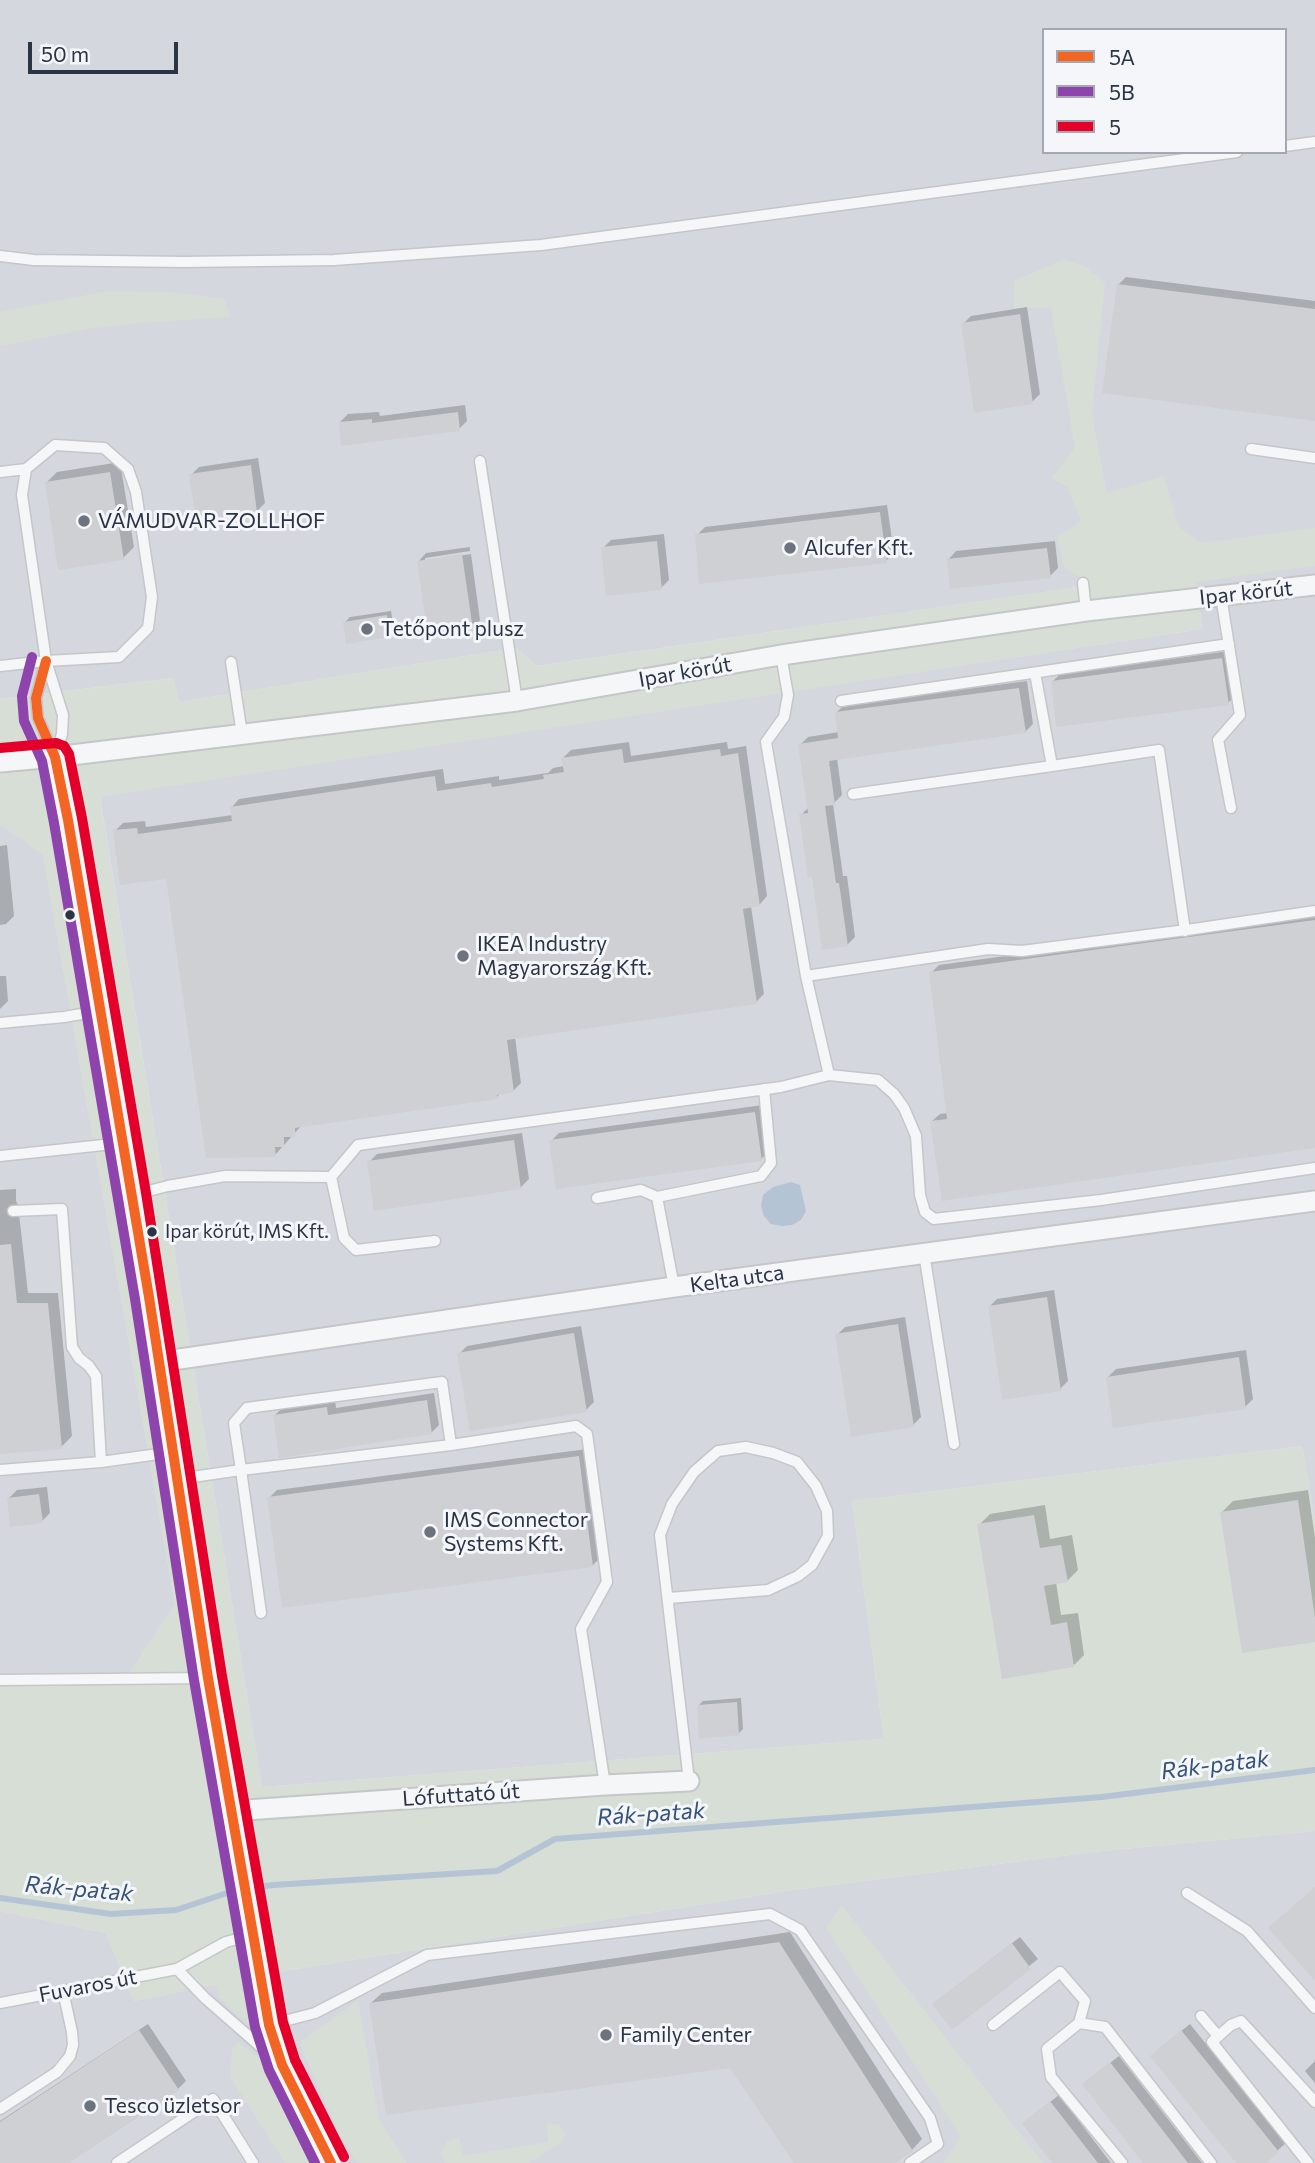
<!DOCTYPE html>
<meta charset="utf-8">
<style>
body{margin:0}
#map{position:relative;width:1315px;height:2163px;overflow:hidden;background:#e6e8ea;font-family:Commissioner,sans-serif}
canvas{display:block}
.legend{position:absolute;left:1042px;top:28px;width:245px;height:126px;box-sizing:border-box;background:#f4f6f9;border:2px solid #a4a8b1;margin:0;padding:9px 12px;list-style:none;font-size:21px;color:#2b3445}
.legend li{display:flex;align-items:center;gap:14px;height:35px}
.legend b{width:35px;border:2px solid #a4a8b1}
.scale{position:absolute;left:28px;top:42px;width:150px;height:32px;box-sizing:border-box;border:4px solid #2b3445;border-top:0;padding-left:9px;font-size:21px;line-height:24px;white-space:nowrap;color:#2b3445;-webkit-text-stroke:5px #f4f6f9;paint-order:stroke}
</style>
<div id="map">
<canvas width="1315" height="2163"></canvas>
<ul class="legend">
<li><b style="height:9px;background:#f26522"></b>5A</li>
<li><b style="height:9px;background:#8e44ad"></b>5B</li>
<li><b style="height:9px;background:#e4002b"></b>5</li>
</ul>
<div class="scale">50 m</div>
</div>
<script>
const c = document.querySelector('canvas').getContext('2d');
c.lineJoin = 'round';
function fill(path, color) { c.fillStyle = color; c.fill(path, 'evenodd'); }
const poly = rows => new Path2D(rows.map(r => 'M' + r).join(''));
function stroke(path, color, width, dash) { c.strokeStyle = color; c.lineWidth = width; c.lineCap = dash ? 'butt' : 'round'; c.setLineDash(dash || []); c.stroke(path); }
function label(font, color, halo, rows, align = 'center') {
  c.font = font + ' Commissioner,sans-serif'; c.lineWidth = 6; c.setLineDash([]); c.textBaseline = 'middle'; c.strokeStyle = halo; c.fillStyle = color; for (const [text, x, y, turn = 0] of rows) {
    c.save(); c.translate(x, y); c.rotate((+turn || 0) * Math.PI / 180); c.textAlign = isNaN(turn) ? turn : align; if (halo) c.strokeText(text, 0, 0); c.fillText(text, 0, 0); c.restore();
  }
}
fill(poly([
 [0,0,1315,0,1315,1520,1302,1446,852,1501,884,1739,262,1787,100,796,1202,629,1195,570,537,666,516,648,179,702,173,678,0,699],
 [1044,30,1285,30,1285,152,1044,152],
 [0,824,43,854,175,1604,128,1676,0,1674],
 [1315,1831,1315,2163,0,2163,0,1911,106,1933,134,2001,289,1970,786,1891,1092,1852]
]), '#d4d7dd');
fill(poly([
 [1064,259,1088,268,1105,283,1092,415,1107,493,1164,476,1179,527,1202,543,1315,528,1315,566,1197,582,1202,629,100,797,262,1787,884,1739,852,1501,1302,1446,1315,1520,1315,1831,1092,1852,786,1891,289,1970,252,1978,262,2014,258,2022,250,2025,240,2018,219,1997,216,1985,134,2001,106,1933,0,1911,0,1674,128,1676,175,1604,43,855,0,824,0,699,174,678,179,702,516,648,538,666,1091,585,1064,567,1057,537,1081,521,1067,487,1051,478,1075,448,1051,308,1014,308,1014,281],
 [107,291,169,292,225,299,230,317,142,323,88,329,0,346,0,312],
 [842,1905,914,1997,1043,2163,943,2163,961,2137,826,1928],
 [358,2000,379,2119,407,2163,357,2163,340,2136,299,2043],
 [238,2042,268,2065,284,2087,311,2151,318,2163,285,2163,230,2077,232,2050],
 [547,2123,560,2125,565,2132,564,2139,559,2144,529,2163,445,2163,441,2156,441,2153,447,2141,459,2137,462,2156,548,2142]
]), '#d6ded6');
fill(poly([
 [791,1182,800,1185,806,1211,801,1220,792,1225,782,1226,771,1224,764,1216,761,1206,763,1195,773,1187]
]), '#b4c4d5');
fill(poly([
 [1126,277,1315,301,1315,419,1118,285],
 [1027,307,1040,394,1032,402,963,324,971,316],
 [465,405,467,421,459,429,340,422,348,414,379,412,380,416],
 [258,458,265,503,257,511,191,475,199,467],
 [120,462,134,547,123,558,47,482,57,472],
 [887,505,894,553,886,561,697,535,705,527],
 [664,534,669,580,661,588,603,548,611,540],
 [1055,541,1058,568,1050,576,949,559,956,551],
 [470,547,470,551,425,558,425,561,471,554,480,620,473,628,419,561,426,553],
 [391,611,394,630,389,635,345,622,350,617],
 [1229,651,1236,695,1228,703,1052,682,1060,674],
 [1027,681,1033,724,1025,732,837,758,842,795,833,804,843,876,847,876,855,937,847,945,813,875,801,815,809,807,800,745,808,737,839,732,836,713,844,705],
 [629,742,631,756,727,742,728,749,746,746,767,896,760,904,751,906,764,994,756,1002,515,1037,521,1083,513,1091,501,1092,497,1097,302,1125,275,1155,167,877,115,831,123,823,145,821,146,827,233,815,232,807,239,799,443,769,445,784,499,776,499,780,548,773,553,768,564,766,563,758,571,750],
 [7,845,14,916,6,924,0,925,0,846],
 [1315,914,1315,1146,932,1121,940,1114,948,1113,931,973,939,965],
 [0,976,6,976,8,1001,0,1009],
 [763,1105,769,1152,761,1159,551,1141,559,1133],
 [522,1133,529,1179,521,1187,369,1162,377,1154],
 [16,1189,16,1201,18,1205,28,1293,58,1293,72,1436,61,1447,0,1452,0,1190],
 [1054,1290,1068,1381,1060,1389,989,1307,997,1299],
 [905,1317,921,1417,913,1425,837,1335,845,1327],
 [581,1326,594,1402,586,1410,459,1354,467,1346],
 [1246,1350,1253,1399,1245,1407,1108,1377,1116,1369],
 [434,1393,439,1425,431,1433,274,1416,282,1408,335,1400,336,1408],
 [587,1449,601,1557,593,1565,269,1498,277,1490],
 [47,1487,50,1513,42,1521,9,1498,17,1490],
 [1308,1490,1315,1538,1315,1640,1222,1512,1233,1501],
 [1045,1505,1050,1539,1072,1535,1078,1570,1067,1581,1056,1582,1061,1615,1078,1613,1084,1655,1074,1665,979,1525,990,1514],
 [741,1698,743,1729,738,1734,698,1706,703,1701],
 [790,1932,922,2139,912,2150,892,2163,796,2163,731,2066,371,2003,382,1993],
 [1020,1937,1038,1959,952,2027,942,1997],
 [148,2024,186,2081,178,2089,66,2163,0,2163,0,2121],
 [1190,2024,1286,2143,1263,2163,1238,2163,1160,2048],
 [1119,2056,1202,2163,1145,2163,1092,2077],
 [1315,2061,1315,2083,1305,2071],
 [1059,2095,1111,2163,1054,2163,1032,2116]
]), '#0003');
stroke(poly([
 [0,1898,111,1914,176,1910,236,1890,273,1885,497,1871,555,1839,1102,1797,1315,1770]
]), '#b4c4d5', 6);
fill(poly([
 [1117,284,1315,309,1315,421,1102,393],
 [1020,314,1033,404,974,413,961,323],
 [458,412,460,431,341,446,339,422,372,419,372,423],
 [251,465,257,513,196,522,189,474],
 [110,472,124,560,58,570,45,482],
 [880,512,887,563,699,584,695,534],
 [657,541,662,590,606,596,601,547],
 [1047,548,1051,578,950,589,947,559],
 [462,554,473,630,428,636,417,561],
 [387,615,390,637,346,644,343,622],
 [1222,658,1229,705,1056,727,1051,681],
 [1019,688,1026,733,829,761,835,805,825,806,836,883,839,883,848,946,822,950,812,877,808,878,799,814,808,813,798,744,838,738,835,712],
 [622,749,624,763,720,749,721,756,738,753,760,906,743,909,757,1004,507,1040,514,1092,497,1095,497,1099,295,1128,295,1137,284,1137,284,1147,275,1147,276,1157,206,1158,166,879,120,885,113,830,137,828,138,834,232,821,230,807,435,776,437,791,491,783,492,787,544,779,543,775,564,772,561,758],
 [1315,920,1315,1148,942,1201,930,1121,947,1119,929,972],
 [755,1112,762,1161,556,1189,549,1140],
 [514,1140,521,1189,374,1211,367,1161],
 [11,1244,17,1303,48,1303,62,1449,0,1454,0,1245],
 [1047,1297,1061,1391,1002,1400,988,1306],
 [898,1324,914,1427,851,1437,835,1334],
 [574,1333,587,1412,470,1431,457,1353],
 [1239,1357,1246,1409,1113,1428,1106,1377],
 [427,1400,432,1434,279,1458,273,1415,327,1407,328,1415],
 [579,1456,593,1567,282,1608,267,1497],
 [39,1494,43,1523,10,1527,7,1498],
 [1298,1500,1315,1618,1315,1642,1242,1653,1220,1512],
 [1034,1515,1040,1548,1061,1545,1068,1582,1044,1586,1051,1625,1067,1622,1074,1667,1002,1679,977,1524],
 [737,1702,739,1735,699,1739,697,1705],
 [1315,1887,1315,1981,1268,1928],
 [779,1942,913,2151,895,2163,794,2163,730,2068,386,2115,369,2003],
 [1012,1943,1031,1969,952,2030,932,2004],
 [139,2030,179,2090,69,2163,0,2163,0,2122],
 [1181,2030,1279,2152,1266,2163,1236,2163,1150,2056],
 [1110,2062,1188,2163,1143,2163,1082,2084],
 [1050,2101,1098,2163,1052,2163,1022,2123]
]), '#ced0d3');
const service = poly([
 [1285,146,1315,142],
 [0,256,34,260,184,262,334,260,541,245,1237,152],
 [1251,449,1315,458],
 [480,461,517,701],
 [0,472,26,469],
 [1083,583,1086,611],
 [1221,596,1240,715,1218,740,1231,808],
 [781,655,788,695,784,717,766,742,806,976],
 [46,661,36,698,38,718,55,757],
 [231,662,242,734],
 [0,666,46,661,119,657,148,628,152,597,136,492,128,469,104,448,55,445,26,469,22,495,46,661,63,715,62,734,55,757],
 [841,701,1229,644],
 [1052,766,1159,750,1185,931],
 [853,794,1052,766,1035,673],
 [0,1023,64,1017,99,1011],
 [829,1075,806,976,988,949,1022,951,1194,929,1315,911],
 [0,1156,122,1143],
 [331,1177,344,1238,356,1250,435,1241],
 [132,1195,168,1186,225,1176,331,1177,358,1145,781,1087,829,1075,878,1080,894,1094,904,1108,916,1136,920,1195,925,1212,934,1219,1101,1200,1315,1168],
 [597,1198,641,1190,657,1197],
 [13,1211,62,1209,72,1347,79,1358,89,1366,96,1376,101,1462],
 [924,1253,954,1444],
 [674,1287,657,1197,761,1176,771,1163,764,1089],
 [0,1470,101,1462,173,1452],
 [178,1479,241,1470,234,1423,247,1408,442,1382,451,1445],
 [669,1598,768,1590,798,1576,812,1565,828,1536,827,1511,816,1486,797,1462,773,1453,746,1447,718,1451,694,1472,672,1504,660,1535,689,1781],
 [261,1613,241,1470,451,1445,576,1426,587,1434,607,1582,581,1629,605,1785],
 [0,1680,208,1678],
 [1187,1893,1247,1931,1315,2008],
 [177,1969,205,1998,277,2061],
 [0,2003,177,1969,226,1942,252,1935],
 [1201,2016,1218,2036],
 [269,2025,315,2013,427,1955,770,1914,800,1930,930,2118,938,2144,910,2163],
 [993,2025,1060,1972,1085,2001,1079,2023],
 [0,2109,57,2072,70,2056,73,2045,72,2032,63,1991],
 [117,2163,213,2099,253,2163],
 [1122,2163,1051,2077,1047,2049,1079,2023,1105,2027,1211,2163],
 [1308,2163,1212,2042,1231,2025,1241,2021,1315,2102]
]);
const minor = poly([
 [55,757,68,820,132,1195,208,1678,269,2025,282,2065,331,2163],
 [0,762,55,757,517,701,781,655,1086,611,1315,585],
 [159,1362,674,1287,1315,1201],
 [232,1811,605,1785,689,1781]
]);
stroke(service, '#c4c6c8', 13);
stroke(minor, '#c4c6c8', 23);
stroke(service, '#f5f6f7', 10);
stroke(minor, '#f5f6f7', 19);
stroke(poly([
 [46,661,36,698,38,718,55,757,68,820,149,1297,208,1678,269,2025,282,2065,331,2163]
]), '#f26522', 10);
stroke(poly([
 [32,657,22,696,24,721,42,761,54,823,135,1299,194,1680,255,2027,269,2070,315,2163]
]), '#8e44ad', 10);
stroke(poly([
 [0,748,56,743,64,746,69,754,82,818,146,1193,222,1676,283,2022,295,2060,344,2157]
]), '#e4002b', 10);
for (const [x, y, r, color] of [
 [84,521,7,"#6c737f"],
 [790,548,7,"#6c737f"],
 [367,629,7,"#6c737f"],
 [70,915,6,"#2b3445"],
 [463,956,7,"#6c737f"],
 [152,1232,6,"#2b3445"],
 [430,1532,7,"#6c737f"],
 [606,2035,7,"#6c737f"],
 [90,2106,7,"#6c737f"]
]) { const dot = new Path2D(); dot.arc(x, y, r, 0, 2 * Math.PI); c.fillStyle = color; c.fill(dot); stroke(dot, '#f4f6f9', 2.5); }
label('19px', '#2b3445', '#f4f6f9', [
 ["Ipar körút, IMS Kft.",165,1232]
], 'left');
label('21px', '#2b3445', '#f4f6f9', [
 ["VÁMUDVAR-ZOLLHOF",98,521],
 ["Alcufer Kft.",804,548],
 ["Tetőpont plusz",381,629],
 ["IKEA Industry",477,944],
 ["Magyarország Kft.",477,968],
 ["IMS Connector",444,1520],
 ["Systems Kft.",444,1544],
 ["Family Center",620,2035],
 ["Tesco üzletsor",104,2106]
], 'left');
label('21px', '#2b3445', '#f4f6f9', [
 ["Ipar körút",1246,593,-6],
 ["Ipar körút",685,672,-10],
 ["Kelta utca",737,1279,-8],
 ["Lófuttató út",461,1795,-4],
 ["Fuvaros út",88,1986,-11]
]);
label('italic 23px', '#34527a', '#f4f6f9', [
 ["Rák-patak",1215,1765,-7],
 ["Rák-patak",651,1814,-4],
 ["Rák-patak",79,1889,5]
]);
</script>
